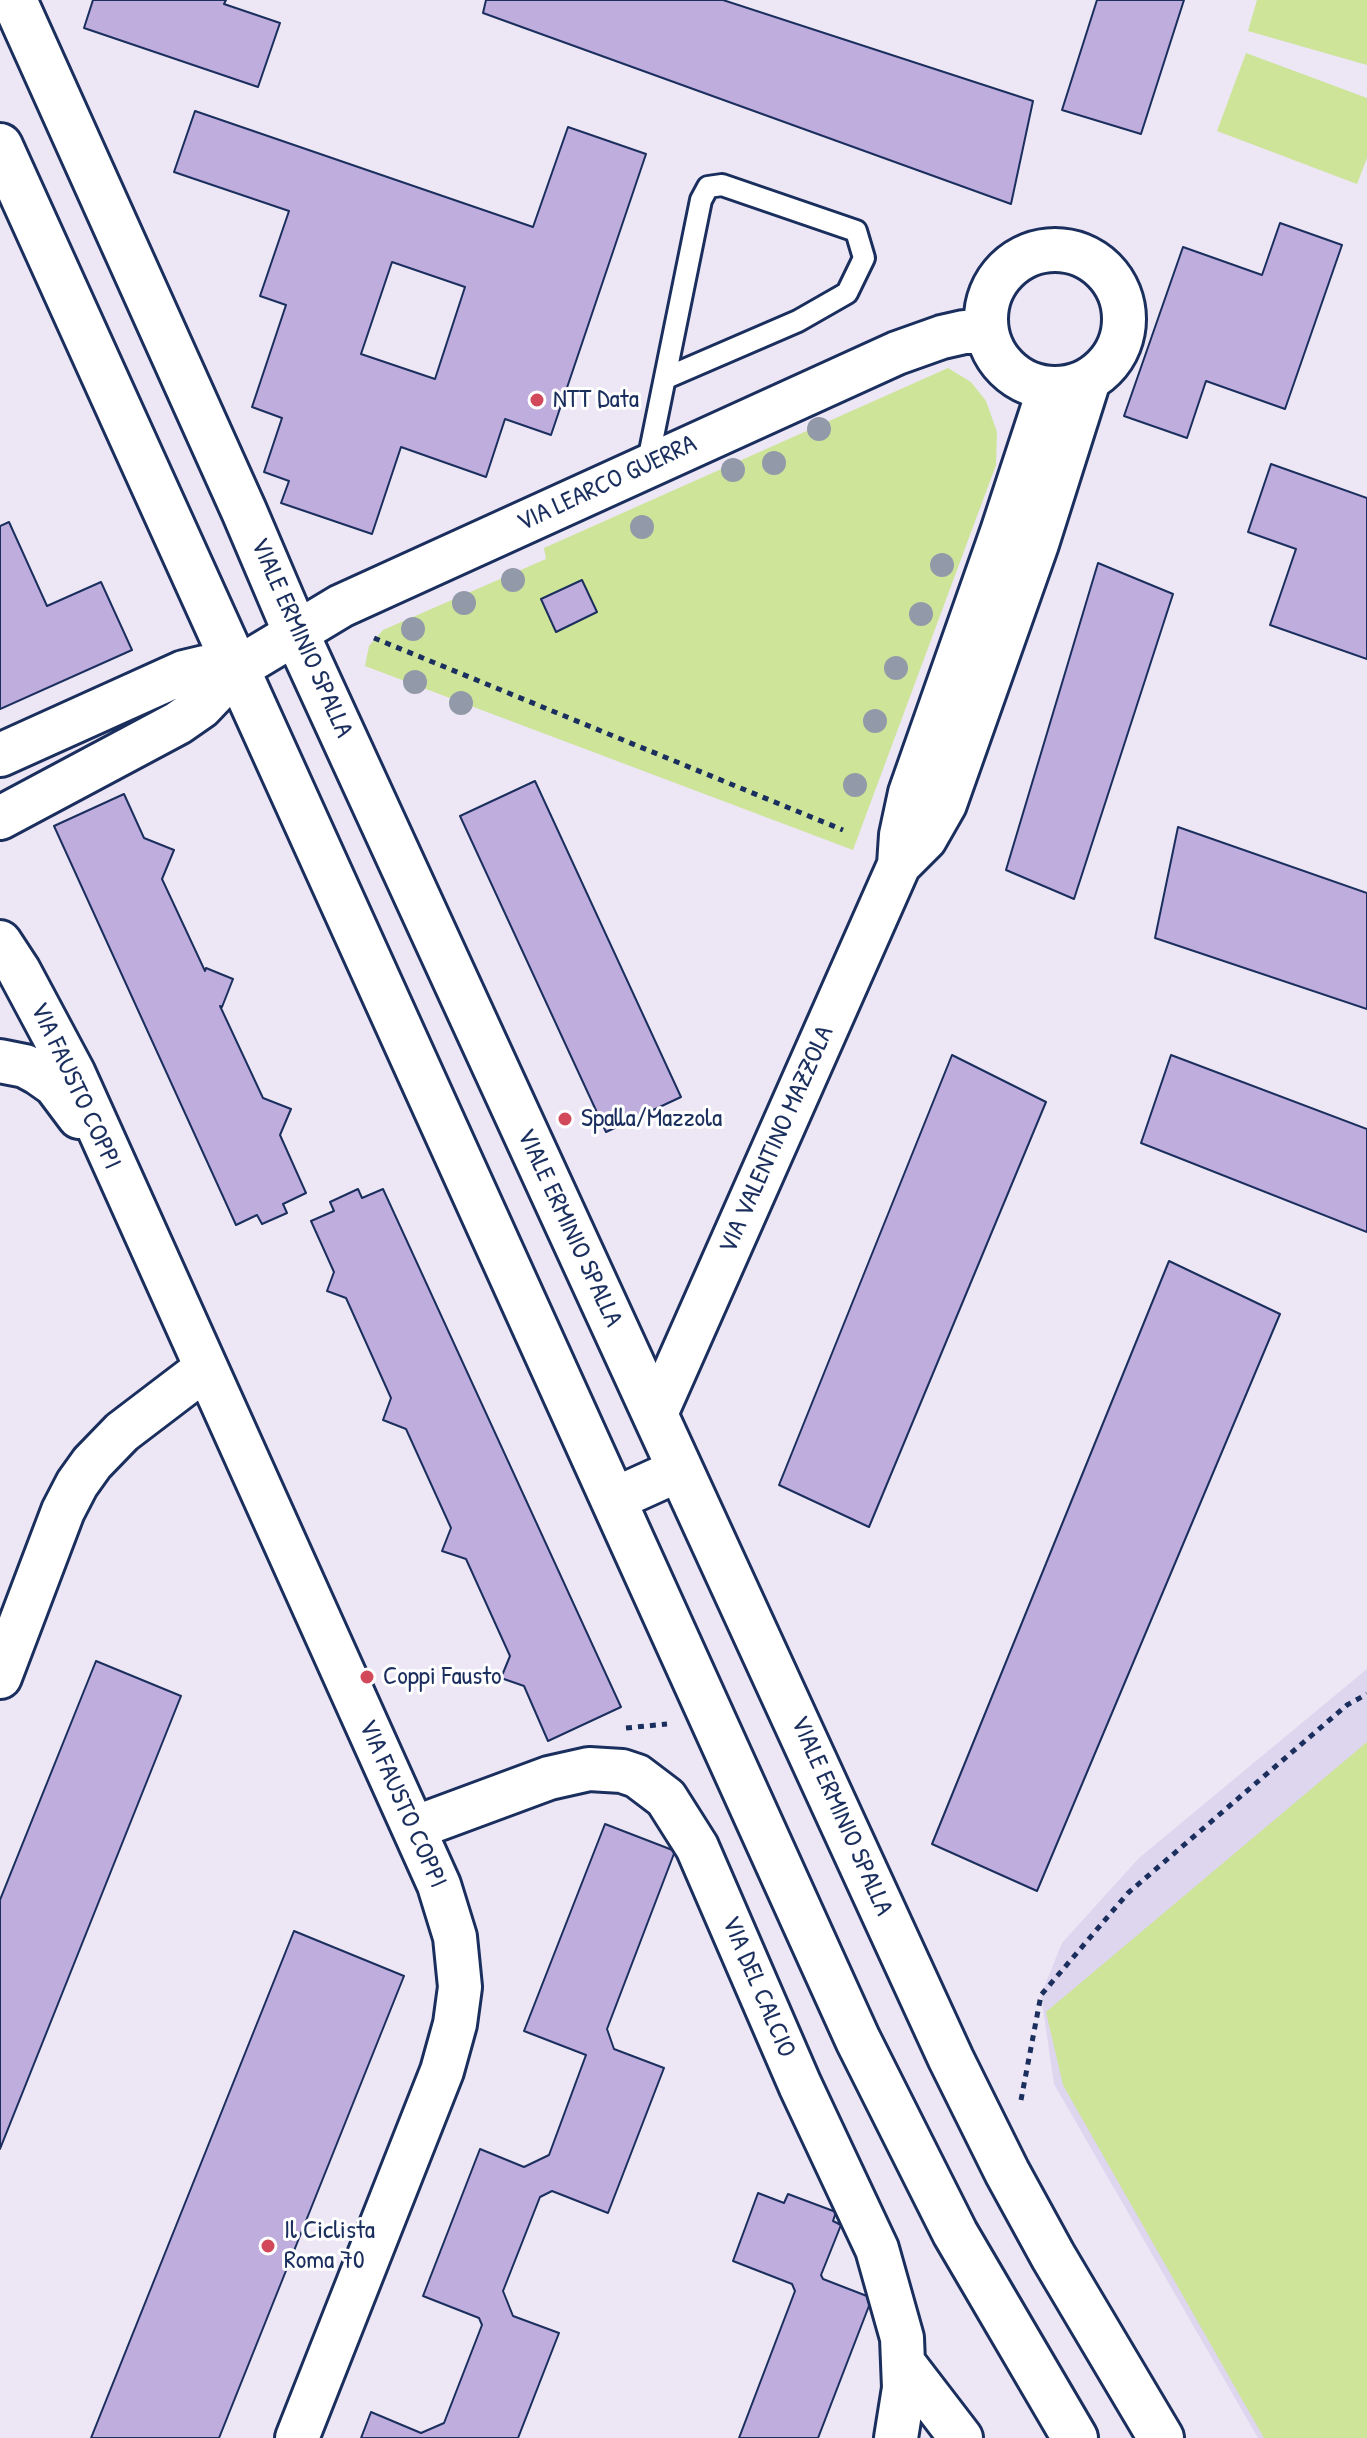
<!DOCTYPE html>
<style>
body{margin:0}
canvas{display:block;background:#ece6f5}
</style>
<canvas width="1367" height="2438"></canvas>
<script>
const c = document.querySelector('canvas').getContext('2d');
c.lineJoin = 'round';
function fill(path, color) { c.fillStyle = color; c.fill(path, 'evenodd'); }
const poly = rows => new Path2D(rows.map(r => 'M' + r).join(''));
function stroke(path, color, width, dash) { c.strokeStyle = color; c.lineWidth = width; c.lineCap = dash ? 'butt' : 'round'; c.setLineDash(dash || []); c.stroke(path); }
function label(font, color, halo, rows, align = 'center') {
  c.font = font + ' "Patrick Hand",sans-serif'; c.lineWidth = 6; c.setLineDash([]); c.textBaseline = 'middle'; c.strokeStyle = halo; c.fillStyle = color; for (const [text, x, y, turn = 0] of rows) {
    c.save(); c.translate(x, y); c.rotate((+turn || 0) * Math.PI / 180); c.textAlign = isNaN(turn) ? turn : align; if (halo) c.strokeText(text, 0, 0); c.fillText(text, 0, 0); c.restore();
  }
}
fill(poly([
 [1367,1669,1367,2438,1258,2438,1054,2084,1041,1995,1062,1943,1139,1858]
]), '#ded5ee');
fill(poly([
 [1257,0,1367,0,1367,65,1248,31],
 [1246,53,1367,98,1367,158,1357,184,1217,131],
 [948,368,971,382,986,401,997,432,996,465,853,850,365,666,369,646,383,630,546,559,544,548],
 [1367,1742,1367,2438,1264,2438,1063,2085,1046,2012]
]), '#cee499');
const building = poly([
 [93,0,226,0,224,4,280,23,258,87,84,28,93,0],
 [486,0,723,0,1033,101,1011,204,483,13,486,0],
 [1097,0,1184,0,1141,134,1062,110,1097,0],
 [195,111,533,227,568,127,646,154,551,435,505,419,486,477,401,447,372,534,281,503,289,481,264,472,282,418,252,407,286,305,260,296,289,211,174,172,195,111],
 [392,262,465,287,435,379,361,354,392,262],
 [1280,223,1342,245,1285,409,1206,381,1187,438,1124,416,1183,247,1262,275,1280,223],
 [1271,464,1367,498,1367,659,1270,625,1296,549,1248,532,1271,464],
 [9,522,47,606,101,582,132,650,0,709,0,526,9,522],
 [1098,563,1173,594,1074,899,1006,870,1098,563],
 [582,580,597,612,556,632,541,599,582,580],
 [535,781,681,1097,606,1132,460,816,535,781],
 [124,794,144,838,174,850,162,879,205,971,206,968,233,979,222,1007,220,1006,263,1098,291,1109,280,1135,306,1193,283,1204,287,1213,262,1224,257,1215,236,1225,54,826,124,794],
 [1178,827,1367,893,1367,1009,1155,938,1178,827],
 [952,1055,1046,1102,869,1527,779,1485,952,1055],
 [1171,1055,1367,1129,1367,1232,1141,1143,1171,1055],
 [358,1189,362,1198,383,1189,621,1707,548,1741,524,1686,501,1678,510,1656,466,1559,442,1551,451,1528,406,1429,383,1420,391,1398,346,1298,327,1291,334,1272,311,1221,334,1211,330,1202,358,1189],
 [1169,1261,1280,1314,1037,1891,932,1844,1169,1261],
 [96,1661,181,1696,0,2149,0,1900,96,1661],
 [605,1824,675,1851,607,2029,614,2049,664,2068,608,2213,552,2191,540,2197,503,2291,513,2316,559,2333,518,2438,361,2438,371,2412,421,2433,444,2423,482,2325,479,2318,423,2296,480,2149,524,2167,549,2155,586,2055,524,2031,605,1824],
 [294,1931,404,1976,219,2438,91,2438,294,1931],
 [758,2193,784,2203,788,2194,836,2212,833,2221,841,2225,821,2275,823,2279,872,2298,818,2438,739,2438,795,2291,792,2284,733,2261,758,2193]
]);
fill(building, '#beaddd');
stroke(building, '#1b2f5e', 2);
const lane = poly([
 [647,466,701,200,708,187,722,185,856,231,864,258,847,293,798,321,666,378]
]);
const street = poly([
 '986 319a69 69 0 1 1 138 0a69 69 0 1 1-138 0Z',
 [0,755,184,672,205,667,238,668],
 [0,818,178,723,201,707,238,668,341,606,897,353,942,337,964,332,987,332],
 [899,865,925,839,945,804,1037,544,1089,380],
 [0,942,19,971,74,1074,439,1885,455,1937,460,1987,455,2024,442,2071,297,2438],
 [0,1061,25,1066,38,1073,55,1085,79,1117],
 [655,1416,899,865,901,835,910,793,1002,532,1049,389],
 [615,1499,679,1470],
 [0,1677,63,1511,77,1484,92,1463,122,1432,206,1368],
 [414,1828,549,1778,589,1769,622,1771,637,1776,666,1798,697,1847,800,2085,877,2249,902,2338,904,2388,896,2438],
 [905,2365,961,2438]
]);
const secondary = poly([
 [14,0,244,511,296,633,951,2059,1007,2172,1053,2256,1161,2438],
 [0,146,858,2040,955,2233,1075,2438]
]);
stroke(lane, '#1b2f5e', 26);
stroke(street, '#1b2f5e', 48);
stroke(secondary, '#1b2f5e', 50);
stroke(poly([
 [374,638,843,830],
 [626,1728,667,1724],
 [1021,2100,1041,1995,1128,1893,1347,1705,1367,1694]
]), '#1b2f5e', 5, [6, 6]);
stroke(lane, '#fff', 20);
stroke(street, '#fff', 42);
stroke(secondary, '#fff', 44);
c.fillStyle = '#929aaa';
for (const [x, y] of [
 [819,429],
 [774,463],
 [733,470],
 [642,527],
 [942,565],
 [513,580],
 [464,603],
 [921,614],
 [413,629],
 [896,668],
 [415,682],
 [461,703],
 [875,721],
 [855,785]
]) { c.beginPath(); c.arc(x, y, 12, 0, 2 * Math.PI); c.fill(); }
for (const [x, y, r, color] of [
 [537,400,8,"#d1495b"],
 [565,1119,8,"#d1495b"],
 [367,1677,8,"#d1495b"],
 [268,2246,8,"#d1495b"]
]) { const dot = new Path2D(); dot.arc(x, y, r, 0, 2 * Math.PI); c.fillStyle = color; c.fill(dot); stroke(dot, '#fff', 3); }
label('26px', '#1b2f5e', '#fff', [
 ["NTT Data",553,400],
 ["Spalla/Mazzola",581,1119],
 ["Coppi Fausto",383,1677],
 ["Il Ciclista",284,2231],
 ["Roma 70",284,2261]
], 'left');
label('26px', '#1b2f5e', '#fff', [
 ["VIA LEARCO GUERRA",607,484,-25],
 ["VIALE ERMINIO SPALLA",301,638,66],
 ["VIA FAUSTO COPPI",75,1086,65],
 ["VIA VALENTINO MAZZOLA",777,1140,-66],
 ["VIALE ERMINIO SPALLA",569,1228,65],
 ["VIA FAUSTO COPPI",402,1804,66],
 ["VIALE ERMINIO SPALLA",841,1816,66],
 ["VIA DEL CALCIO",758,1987,67]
]);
</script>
